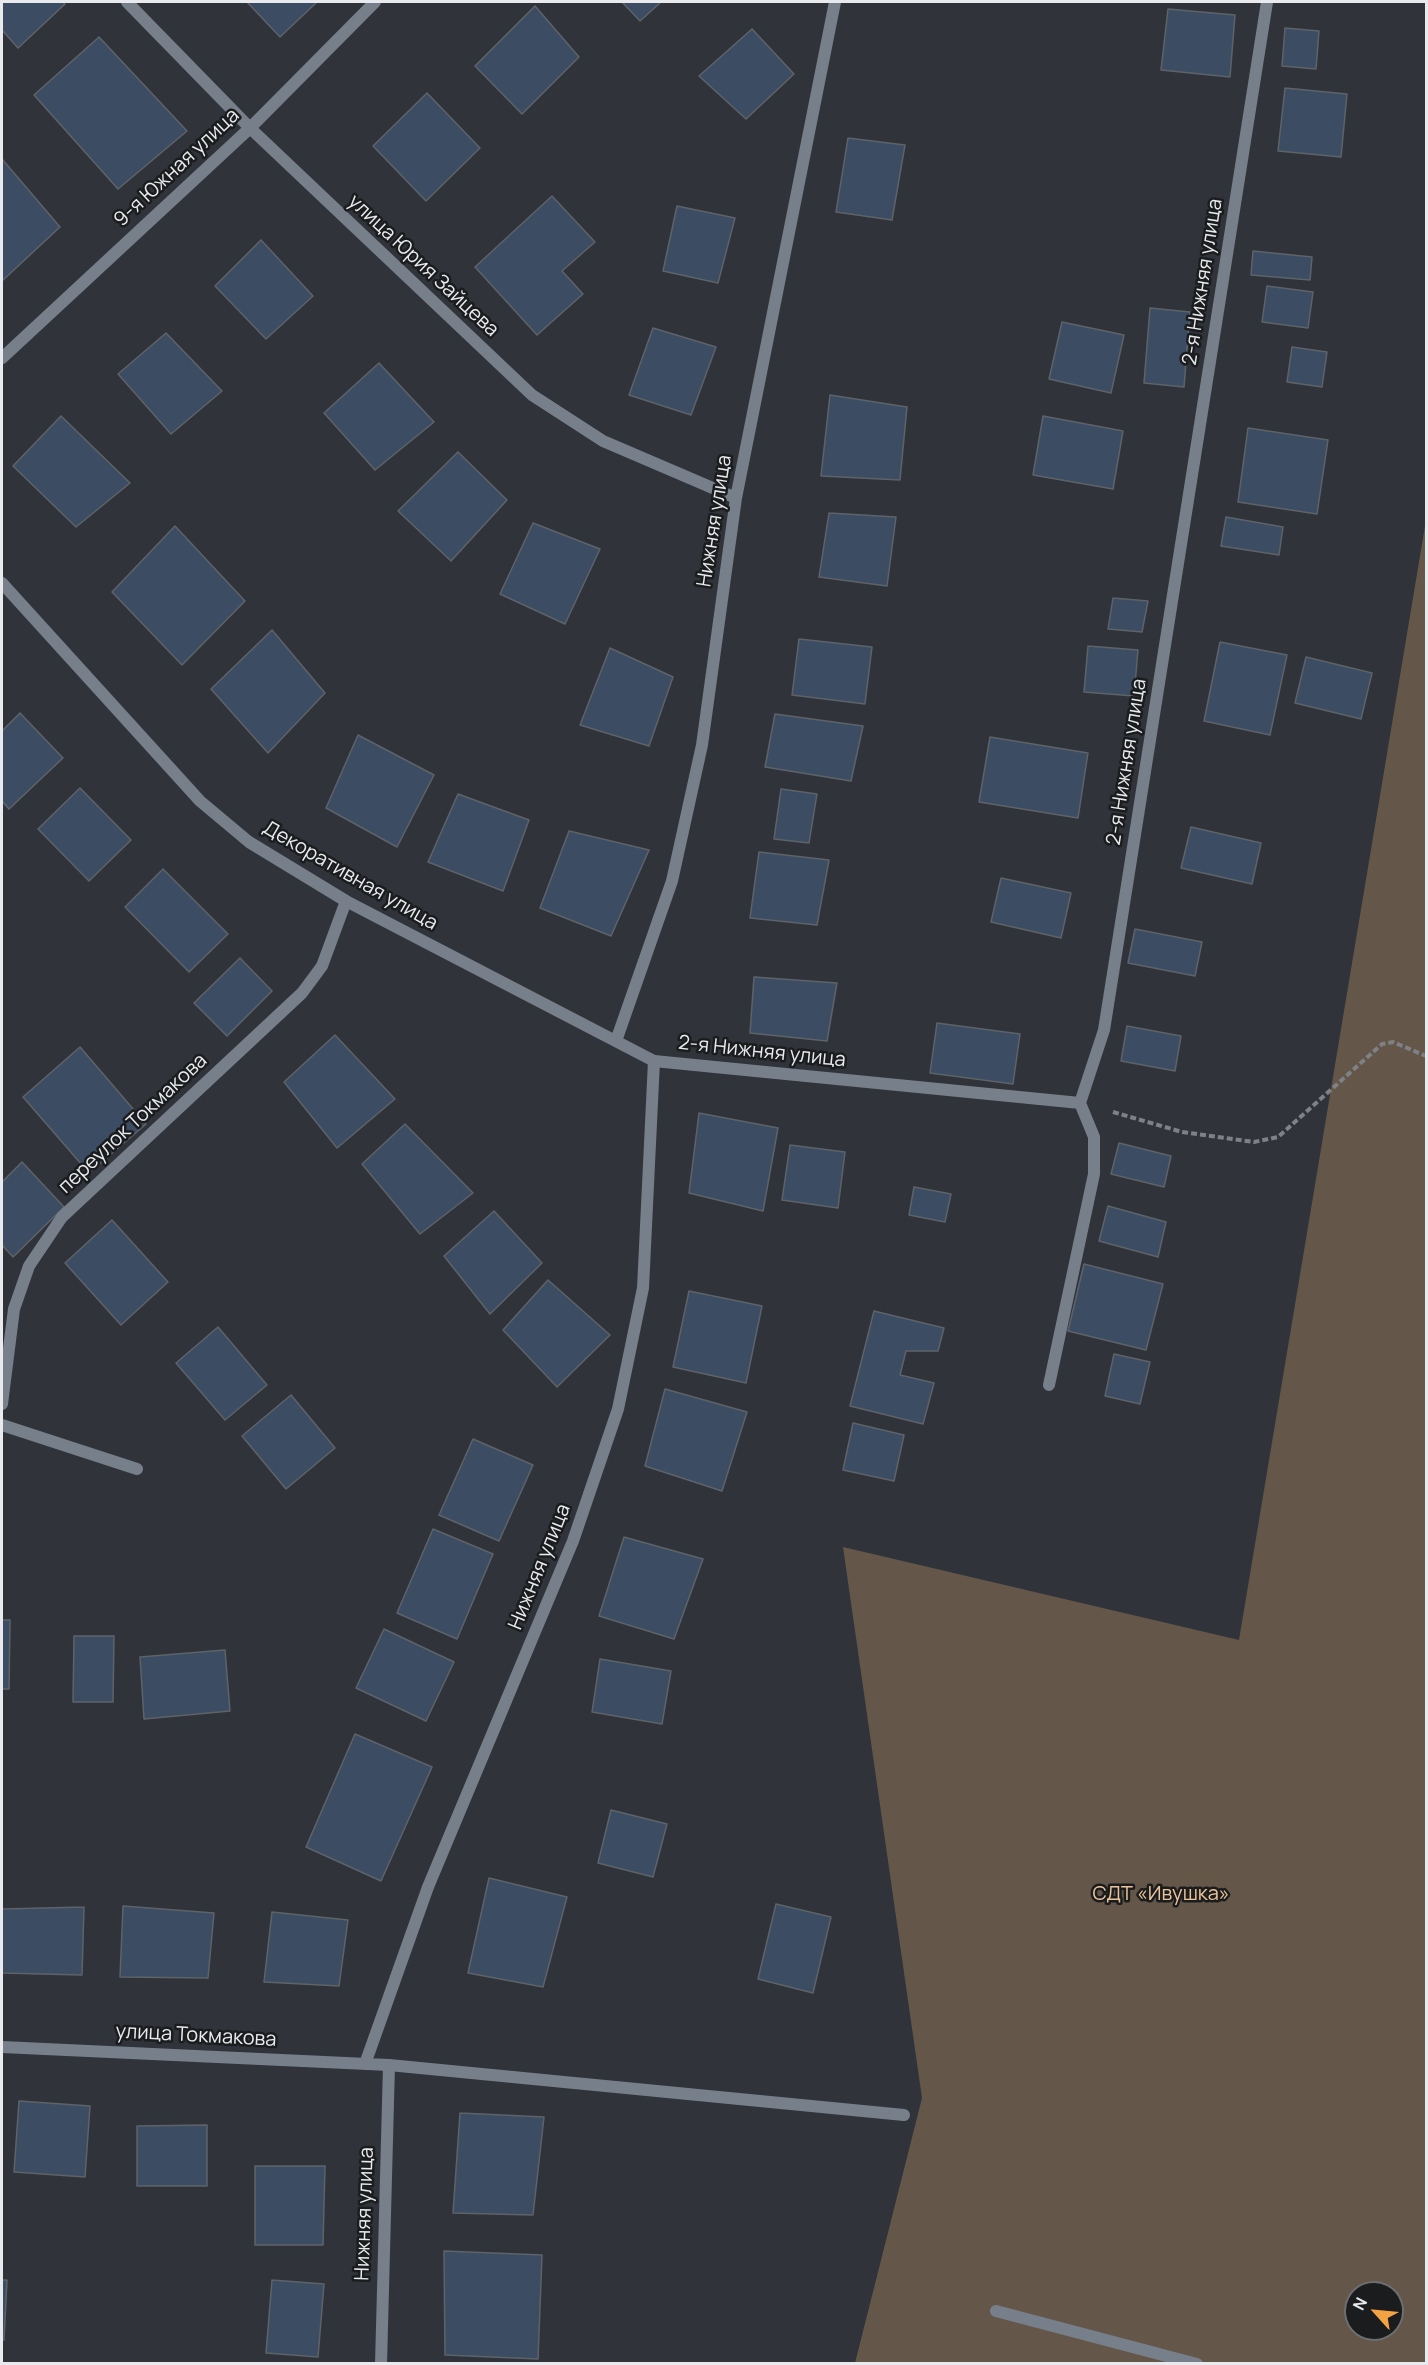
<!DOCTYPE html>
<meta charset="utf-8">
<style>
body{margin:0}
#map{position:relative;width:1428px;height:2365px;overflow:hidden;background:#30343a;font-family:Manrope,sans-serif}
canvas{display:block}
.frame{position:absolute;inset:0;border:3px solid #e8eaee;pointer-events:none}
.north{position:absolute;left:1344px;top:2281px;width:60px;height:60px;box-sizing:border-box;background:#1a1c1e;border:2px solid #6c6e71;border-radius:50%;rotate:297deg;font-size:16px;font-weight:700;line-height:24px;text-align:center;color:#e8eaee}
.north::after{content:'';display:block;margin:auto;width:21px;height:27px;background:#f4a344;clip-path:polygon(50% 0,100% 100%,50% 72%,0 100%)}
</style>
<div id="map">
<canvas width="1428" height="2365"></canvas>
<div class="frame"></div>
<div class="north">N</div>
</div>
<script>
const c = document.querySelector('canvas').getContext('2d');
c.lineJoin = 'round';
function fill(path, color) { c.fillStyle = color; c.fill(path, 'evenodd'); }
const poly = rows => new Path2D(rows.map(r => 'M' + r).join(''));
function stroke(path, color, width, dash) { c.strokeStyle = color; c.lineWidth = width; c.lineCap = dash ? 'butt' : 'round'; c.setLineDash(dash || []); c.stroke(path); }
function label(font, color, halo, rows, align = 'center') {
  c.font = font + ' Manrope,sans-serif'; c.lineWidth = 5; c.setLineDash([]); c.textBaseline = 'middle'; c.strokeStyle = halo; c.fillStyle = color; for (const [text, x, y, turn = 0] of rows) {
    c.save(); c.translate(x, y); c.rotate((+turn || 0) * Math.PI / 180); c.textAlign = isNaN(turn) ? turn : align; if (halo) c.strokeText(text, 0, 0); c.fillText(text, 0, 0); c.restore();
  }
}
fill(poly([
 [1426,520,1426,2363,855,2363,922,2098,843,1547,1239,1640],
 [1356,2293,1392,2293,1392,2329,1356,2329]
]), '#645749');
const building = poly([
 [2,2,63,2,65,4,18,48,2,30,2,2],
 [247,2,317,2,280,37,247,2],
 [622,2,661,2,640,21,622,2],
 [535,6,579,57,522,114,475,66,535,6],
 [1168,9,1235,15,1230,77,1161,70,1168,9],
 [1285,28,1319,31,1316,69,1282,66,1285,28],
 [752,29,794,74,746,119,699,76,752,29],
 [99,37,187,131,118,189,34,95,99,37],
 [1285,88,1347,94,1341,157,1278,151,1285,88],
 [427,93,480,148,426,201,373,146,427,93],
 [848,138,905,145,892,220,836,212,848,138],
 [2,159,60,227,2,281,2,159],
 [552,196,595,242,562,271,583,294,537,335,475,267,552,196],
 [677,206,735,218,718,283,663,271,677,206],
 [261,240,313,296,266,339,215,286,261,240],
 [1253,251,1312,257,1310,280,1251,275,1253,251],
 [1267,286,1313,292,1308,328,1262,322,1267,286],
 [1150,308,1190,312,1184,387,1144,383,1150,308],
 [1062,322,1124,335,1111,393,1049,379,1062,322],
 [653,328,716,347,691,415,629,395,653,328],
 [166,333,222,391,171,434,118,374,166,333],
 [1292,347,1327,352,1322,387,1287,382,1292,347],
 [379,363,434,422,375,470,324,413,379,363],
 [830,395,907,407,900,480,821,476,830,395],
 [61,416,130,483,76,527,13,466,61,416],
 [1043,416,1123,431,1113,489,1033,475,1043,416],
 [1248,428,1328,440,1317,514,1238,502,1248,428],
 [458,452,507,500,451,561,398,511,458,452],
 [829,513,896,517,887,586,819,577,829,513],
 [1226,517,1283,527,1279,555,1221,546,1226,517],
 [533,523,600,549,565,624,500,594,533,523],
 [175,526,245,601,182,665,112,592,175,526],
 [1113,598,1148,601,1142,632,1108,629,1113,598],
 [272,630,325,693,268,753,211,689,272,630],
 [799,639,872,647,865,704,792,695,799,639],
 [1220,642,1287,655,1270,735,1204,721,1220,642],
 [1088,646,1138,650,1134,696,1084,692,1088,646],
 [610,648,673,677,649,746,580,725,610,648],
 [1306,657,1372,673,1361,719,1295,703,1306,657],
 [20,713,63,758,9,809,2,801,2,731,20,713],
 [775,714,863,726,851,781,765,767,775,714],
 [358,735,434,775,397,847,326,808,358,735],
 [990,737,1088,753,1078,818,979,802,990,737],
 [80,788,131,840,89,881,38,829,80,788],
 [781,789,817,794,809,843,774,839,781,789],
 [458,794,529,820,503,891,428,862,458,794],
 [1191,827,1261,843,1252,884,1181,868,1191,827],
 [569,831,649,850,611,936,540,908,569,831],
 [759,852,829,860,817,925,750,918,759,852],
 [163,869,228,934,189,972,125,907,163,869],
 [1001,878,1071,893,1061,938,991,922,1001,878],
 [1135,929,1202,942,1195,976,1128,963,1135,929],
 [240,958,272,991,227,1036,194,1003,240,958],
 [754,977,837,983,827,1041,750,1033,754,977],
 [937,1023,1020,1034,1013,1084,930,1073,937,1023],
 [1127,1026,1181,1036,1175,1071,1121,1061,1127,1026],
 [335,1035,395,1099,337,1148,284,1082,335,1035],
 [80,1047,146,1124,89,1173,23,1097,80,1047],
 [699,1113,778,1128,763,1211,689,1193,699,1113],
 [405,1124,473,1193,420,1234,362,1164,405,1124],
 [1119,1143,1171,1156,1164,1187,1111,1174,1119,1143],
 [790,1145,845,1152,838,1208,782,1200,790,1145],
 [22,1162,64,1207,13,1257,2,1245,2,1182,22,1162],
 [914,1187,951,1194,945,1222,909,1215,914,1187],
 [1108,1206,1166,1222,1158,1257,1099,1241,1108,1206],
 [494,1211,542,1263,490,1314,444,1256,494,1211],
 [112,1220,168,1282,121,1325,65,1263,112,1220],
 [1084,1264,1163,1284,1146,1350,1068,1331,1084,1264],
 [548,1280,610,1335,557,1387,503,1330,548,1280],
 [689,1291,762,1306,746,1383,673,1367,689,1291],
 [874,1311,944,1328,938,1351,906,1351,900,1375,934,1383,923,1424,850,1406,874,1311],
 [218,1327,267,1385,225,1420,176,1363,218,1327],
 [1114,1354,1150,1362,1140,1404,1105,1396,1114,1354],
 [665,1389,747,1412,722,1491,645,1466,665,1389],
 [291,1395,335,1448,286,1489,242,1436,291,1395],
 [853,1423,904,1435,894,1481,843,1470,853,1423],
 [473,1439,533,1465,499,1541,439,1515,473,1439],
 [433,1529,493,1554,457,1639,397,1613,433,1529],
 [624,1537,703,1559,674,1639,599,1616,624,1537],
 [2,1620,10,1620,9,1689,2,1689,2,1620],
 [384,1629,454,1662,426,1721,356,1688,384,1629],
 [74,1636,114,1636,113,1702,73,1702,74,1636],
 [225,1650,230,1711,144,1719,140,1657,225,1650],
 [600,1659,671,1671,662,1724,592,1712,600,1659],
 [355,1734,432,1767,381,1881,306,1847,355,1734],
 [611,1810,667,1824,653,1877,598,1863,611,1810],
 [489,1878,567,1897,543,1987,468,1973,489,1878],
 [776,1904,831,1917,813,1993,758,1979,776,1904],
 [123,1906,214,1913,208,1978,120,1977,123,1906],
 [84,1907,82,1975,2,1973,2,1909,84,1907],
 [272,1912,348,1920,339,1986,264,1982,272,1912],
 [19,2101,90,2106,85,2177,14,2172,19,2101],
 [460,2113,544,2117,533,2215,453,2213,460,2113],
 [207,2125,207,2186,137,2186,137,2126,207,2125],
 [255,2166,325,2166,323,2245,255,2245,255,2166],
 [444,2251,542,2255,538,2359,445,2355,444,2251],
 [2,2280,7,2280,4,2340,2,2340,2,2280],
 [272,2280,324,2284,318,2357,266,2353,272,2280]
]);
fill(building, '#3c4c62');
stroke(building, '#5e6369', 1.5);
stroke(poly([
 [1113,1112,1182,1132,1254,1142,1278,1137,1382,1044,1393,1042,1426,1056]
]), '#7e8186', 4, [6, 3]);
stroke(poly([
 [654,1061,1080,1103,1104,1030,1267,2],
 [1049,1385,1094,1174,1094,1137,1080,1103],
 [2,1404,14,1309,29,1266,62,1217,302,993,322,966,346,901],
 [2,1425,137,1469],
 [389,2065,904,2115],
 [996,2311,1197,2364]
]), '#777f8a', 12);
stroke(poly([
 [127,2,250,128,532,395,603,441,736,498],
 [2,358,250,128,375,2],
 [2,583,200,801,249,842,346,901,654,1061,643,1288,618,1409,573,1541,428,1887,365,2064],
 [616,1041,672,881,702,745,736,498,835,2],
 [2,2047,389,2065,381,2364]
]), '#777f8a', 12);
label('20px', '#e8eaee', '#1a1c1e', [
 ["9-я Южная улица",177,168,-43],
 ["улица Юрия Зайцева",423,266,43],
 ["2-я Нижняя улица",1203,282,-81],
 ["Нижняя улица",715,521,-81],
 ["2-я Нижняя улица",1127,762,-81],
 ["Декоративная улица",350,876,30],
 ["2-я Нижняя улица",762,1052,6],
 ["переулок Токмакова",133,1124,-43],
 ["Нижняя улица",540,1567,-68],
 ["улица Токмакова",196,2036,3],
 ["Нижняя улица",365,2214,-88]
]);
label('20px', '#edc399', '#1a1c1e', [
 ["СДТ «Ивушка»",1161,1894]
]);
</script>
